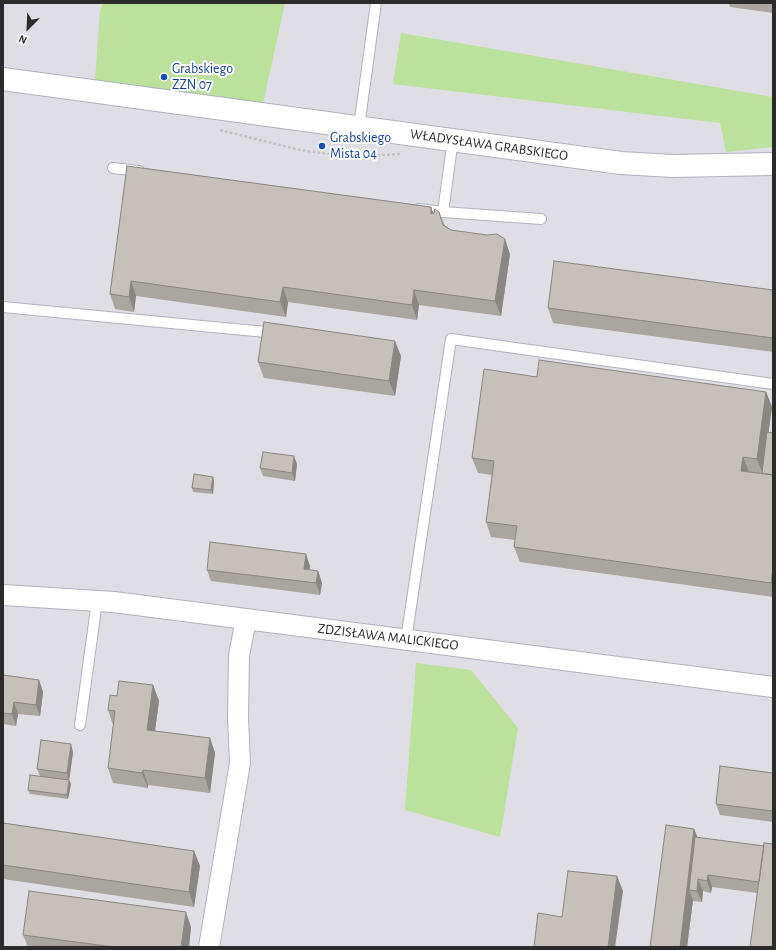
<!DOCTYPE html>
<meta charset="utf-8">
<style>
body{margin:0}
#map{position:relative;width:776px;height:950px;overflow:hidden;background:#ece4de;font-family:"Alegreya Sans",sans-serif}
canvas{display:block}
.frame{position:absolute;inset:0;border:4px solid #2b2b2b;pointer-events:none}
.north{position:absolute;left:8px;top:8px;width:40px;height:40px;-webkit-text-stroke:3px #fff;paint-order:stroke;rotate:204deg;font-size:11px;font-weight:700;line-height:16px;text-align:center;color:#2b2b2b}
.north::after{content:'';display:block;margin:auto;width:14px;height:18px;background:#2b2b2b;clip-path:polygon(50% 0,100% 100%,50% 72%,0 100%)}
</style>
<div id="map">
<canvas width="776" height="950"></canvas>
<div class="frame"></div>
<div class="north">N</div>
</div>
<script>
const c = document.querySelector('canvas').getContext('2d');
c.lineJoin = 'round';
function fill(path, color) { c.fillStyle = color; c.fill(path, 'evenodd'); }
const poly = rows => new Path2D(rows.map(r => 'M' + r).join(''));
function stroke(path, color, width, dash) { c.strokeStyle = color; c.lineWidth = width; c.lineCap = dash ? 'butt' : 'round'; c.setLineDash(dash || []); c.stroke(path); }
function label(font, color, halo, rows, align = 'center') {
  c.font = font + ' "Alegreya Sans",sans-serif'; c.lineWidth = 4; c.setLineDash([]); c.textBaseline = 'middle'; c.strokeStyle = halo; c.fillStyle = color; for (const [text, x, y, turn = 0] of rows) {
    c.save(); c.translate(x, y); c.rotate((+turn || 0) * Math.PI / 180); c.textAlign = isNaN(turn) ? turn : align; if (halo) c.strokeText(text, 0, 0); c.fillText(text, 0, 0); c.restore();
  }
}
fill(poly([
 [3,3,773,3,773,947,3,947]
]), '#dfdee5');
fill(poly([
 [103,3,285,3,263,104,95,80,100,11],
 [401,33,773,97,773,147,726,152,720,123,393,84],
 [416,663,471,670,518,728,500,837,405,810]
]), '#bbe19c');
const service = poly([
 [359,127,376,3],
 [113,168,139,171],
 [419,209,443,212,453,139],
 [443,212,541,219],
 [3,307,276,333],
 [406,640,451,339,773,384],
 [80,725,97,601]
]);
const minor = poly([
 [3,595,114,602,773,687],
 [209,947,240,763,238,717,239,655,246,620]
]);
const tertiary = poly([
 [3,79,621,163,672,166,773,164]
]);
stroke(service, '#aeb2bb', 12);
stroke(minor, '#aeb2bb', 22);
stroke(tertiary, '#aeb2bb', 24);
stroke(poly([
 [220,130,300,150,351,157,400,154]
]), '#c4c4c4', 2.5, [3, 2]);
stroke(service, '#fff', 10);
stroke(minor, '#fff', 20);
stroke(tertiary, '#fff', 22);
fill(poly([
 [729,3,773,3,773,13,730,7],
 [127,166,431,207,433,213,439,212,445,226,451,230,510,254,501,316,419,305,417,320,288,302,286,317,136,296,134,312,115,309,110,294],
 [773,290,773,352,553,323,548,308],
 [401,356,395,396,264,378,258,362],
 [537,377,766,392,772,407,768,433,773,433,773,597,520,562,514,547,515,540,491,537,486,522,492,475,478,473,472,458],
 [297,464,295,481,263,476,260,468],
 [213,477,214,481,213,494,193,492,192,488],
 [310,566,309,570,318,571,322,583,320,595,211,581,207,570],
 [3,675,39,680,43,692,40,716,18,714,16,726,3,724],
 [153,685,159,701,155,731,210,738,215,753,210,793,148,785,148,788,113,783,108,768,113,725,108,710,117,696],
 [73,752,69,781,71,784,68,799,30,794,28,790,40,776,37,769],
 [773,773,773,822,720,815,716,804],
 [3,823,194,851,200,866,194,907,3,879],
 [694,829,698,838,764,846,757,893,712,887,711,893,703,891,702,902,693,901,693,900,687,947,650,947],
 [191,927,189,947,28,947,23,935]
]), '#a9a59f');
fill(poly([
 [431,207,436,222,431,214],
 [505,239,510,254,501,316,495,301],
 [131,281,136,296,134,312,129,297],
 [283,287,288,302,286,317,280,302],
 [414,290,419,305,417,320,412,305],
 [395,341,401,356,395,396,389,381],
 [766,392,772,407,763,474,757,459],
 [294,456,297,464,295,481,292,473],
 [743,457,749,472,741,471],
 [213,477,214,481,213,494,211,490],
 [306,554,310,566,308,581,304,569],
 [773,568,773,588,771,583],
 [318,571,322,583,320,595,316,583],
 [39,680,43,692,40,716,36,705],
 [153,685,159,701,153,745,147,730],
 [14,702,18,714,16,726,12,714],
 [210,738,215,753,210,793,205,778],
 [71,744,73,752,69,781,67,773],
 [143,770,148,785,148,788,142,773],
 [69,780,71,784,68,799,67,795],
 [694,829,700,844,689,890,693,900,687,947,680,947],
 [194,851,200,866,194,907,189,892],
 [708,875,712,887,711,893,707,881],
 [617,876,623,891,615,947,608,947],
 [698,879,703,891,702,902,697,891],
 [186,912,191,927,189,947,181,947]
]), '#8a8682');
const building = poly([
 [127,166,431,207,431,214,434,213,435,209,439,212,443,225,451,230,487,235,497,234,505,239,495,301,414,290,412,305,283,287,280,302,131,281,129,297,110,294,127,166],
 [554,261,773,290,773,338,548,308,554,261],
 [264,322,395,341,389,381,258,362,264,322],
 [539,360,766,392,757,459,743,457,741,471,773,475,773,568,771,583,514,547,517,526,486,522,494,461,472,458,484,369,537,377,539,360],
 [767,432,773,433,773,475,762,473,767,432],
 [263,452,294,456,292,473,260,468,263,452],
 [194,474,213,477,211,490,192,488,194,474],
 [210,542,306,554,304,569,318,571,316,583,207,570,210,542],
 [3,675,39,680,36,705,14,702,12,714,3,713,3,675],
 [119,681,153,685,147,730,210,738,205,778,143,770,142,773,108,768,115,711,108,710,110,695,117,696,119,681],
 [41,740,71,744,67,773,37,769,41,740],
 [720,766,773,773,773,811,716,804,720,766],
 [30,775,69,780,67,795,28,790,30,775],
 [3,823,194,851,189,892,3,865,3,823],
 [666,825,694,829,680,947,650,947,666,825],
 [695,837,764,846,759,882,708,875,707,881,698,879,697,891,689,890,695,837],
 [764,843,773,844,773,947,750,947,764,843],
 [568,871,617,876,608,947,534,947,538,913,562,917,568,871],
 [29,891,186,912,181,947,114,947,23,935,29,891]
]);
fill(building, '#c5c0b9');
stroke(building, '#8a8682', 1);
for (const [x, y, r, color] of [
 [164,77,4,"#1a4fb4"],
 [322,146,4,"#1a4fb4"]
]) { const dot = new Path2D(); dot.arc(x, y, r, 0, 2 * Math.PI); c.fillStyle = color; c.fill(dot); stroke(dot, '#fff', 1.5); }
label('14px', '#164399', '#fff', [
 ["Grabskiego",172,69],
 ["ZZN 07",172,85],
 ["Grabskiego",330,138],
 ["Mista 04",330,154]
], 'left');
label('14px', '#2b2b2b', '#fff', [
 ["WŁADYSŁAWA GRABSKIEGO",489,145,8],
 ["ZDZISŁAWA MALICKIEGO",388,637,7]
]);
</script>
